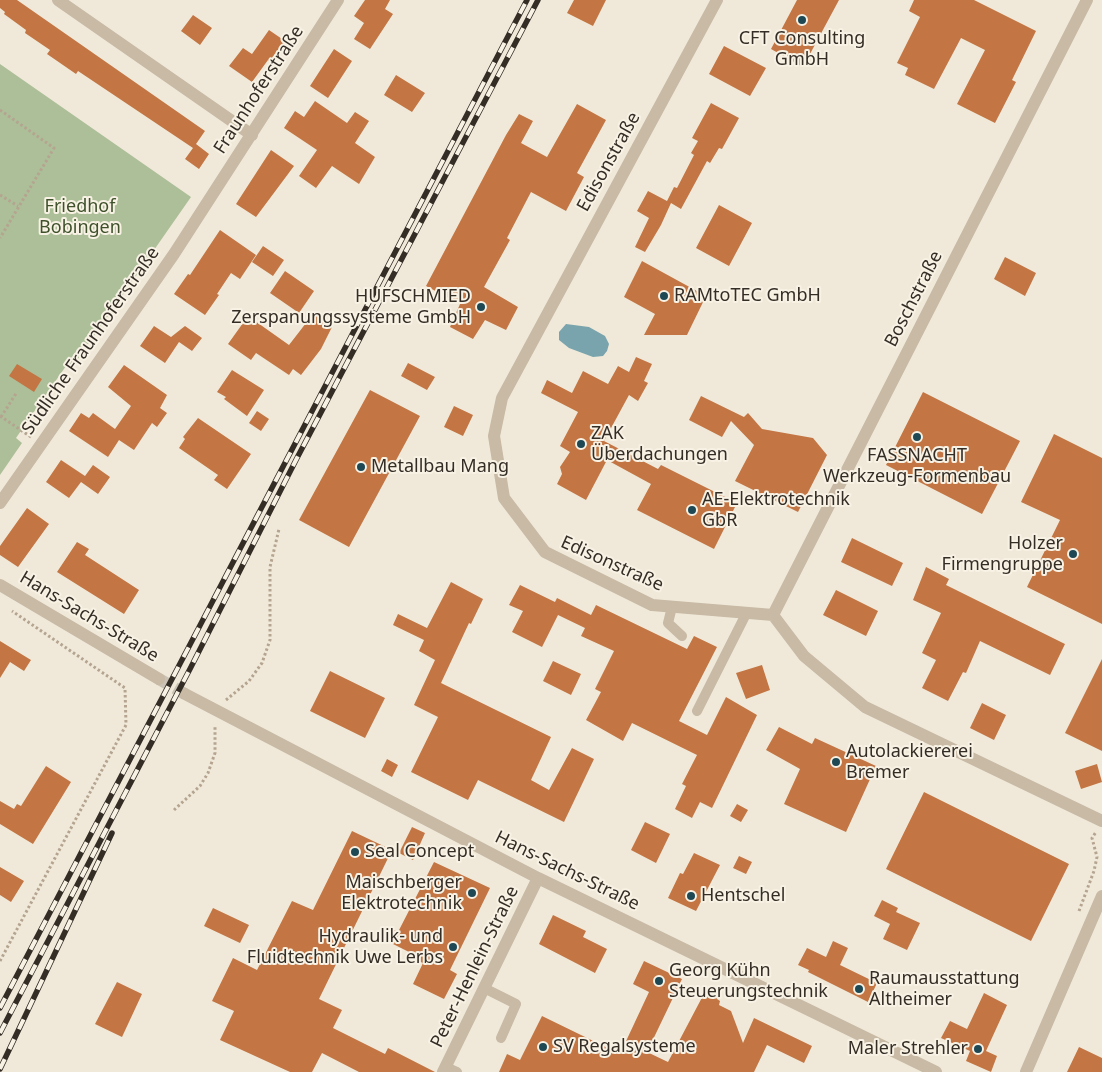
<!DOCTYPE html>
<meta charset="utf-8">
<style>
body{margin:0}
canvas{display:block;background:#f0e9d9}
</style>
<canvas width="1102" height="1072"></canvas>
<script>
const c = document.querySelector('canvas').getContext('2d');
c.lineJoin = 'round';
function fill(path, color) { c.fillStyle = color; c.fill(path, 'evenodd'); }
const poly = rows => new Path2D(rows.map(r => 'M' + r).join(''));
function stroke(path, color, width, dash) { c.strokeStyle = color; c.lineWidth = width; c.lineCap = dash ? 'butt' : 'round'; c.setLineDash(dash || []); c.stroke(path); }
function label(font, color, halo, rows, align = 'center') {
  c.font = font + ' "Noto Sans",sans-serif'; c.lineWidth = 4; c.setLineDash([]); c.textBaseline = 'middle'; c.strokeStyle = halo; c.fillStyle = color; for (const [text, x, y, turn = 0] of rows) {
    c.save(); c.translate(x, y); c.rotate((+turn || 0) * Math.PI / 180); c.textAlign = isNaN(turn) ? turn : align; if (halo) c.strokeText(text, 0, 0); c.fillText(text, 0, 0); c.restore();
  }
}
fill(poly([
 [0,64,191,197,71,369,66,366,29,419,16,438,22,443,0,475]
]), '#adbf99');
fill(poly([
 [566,324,589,327,605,336,609,344,607,351,603,356,593,357,569,348,559,340,559,332]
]), '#79a3ad');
fill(poly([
 [0,0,17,0,205,131,196,144,209,154,199,169,185,159,193,148,78,71,76,74,47,54,50,50,25,33,26,30,4,14,5,12,0,8],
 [365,0,390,0,385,9,393,14,370,49,354,39,364,23,354,16],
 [574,0,606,0,593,26,567,13],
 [797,0,839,0,803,67,771,49],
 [914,0,974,0,1036,31,1012,80,1016,82,995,123,957,104,985,50,961,38,934,89,905,75,908,68,897,63,920,17,909,11],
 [193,15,212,28,200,45,181,31],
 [269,30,285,41,271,63,268,60,252,82,229,66,243,48,252,54],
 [724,46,766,68,750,96,709,74],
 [334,49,352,61,328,98,310,86],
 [396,75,425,93,412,112,384,95],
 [315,101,347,123,355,112,369,121,355,143,375,157,359,184,332,166,316,188,299,176,317,150,284,128,295,111,304,117],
 [711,103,739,118,722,149,719,148,710,163,707,161,681,209,671,203,661,225,645,252,635,247,649,218,637,211,648,191,667,201,674,187,677,188,694,155,691,153,698,141,692,138],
 [577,104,606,120,577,173,584,177,566,211,531,192,507,238,510,240,484,287,518,307,506,330,485,320,473,339,450,327,460,304,426,286,506,135,519,114,533,121,521,143,547,157],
 [271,150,294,166,256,217,236,204],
 [719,205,752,223,729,266,696,248],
 [220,230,256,255,240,279,231,273,217,294,219,295,205,315,174,294,188,274,190,275],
 [263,246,284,260,273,276,252,262],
 [1005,257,1036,273,1025,296,994,279],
 [642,261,706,296,687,335,644,335,655,314,624,297],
 [285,271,314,291,299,313,270,293],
 [313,314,332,327,321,349,301,375,293,369,289,375,256,353,251,360,228,344,248,316,289,345],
 [154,326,171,337,185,326,202,338,192,351,179,342,165,363,140,346],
 [636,357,652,364,644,381,648,383,638,401,629,395,604,441,658,469,661,465,737,503,714,549,637,510,651,484,607,460,586,500,557,484,562,474,560,467,570,452,560,446,578,412,541,393,547,380,572,393,583,371,608,384,618,366,629,372],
 [408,363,435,377,427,390,401,376],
 [17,364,42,379,34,392,9,376],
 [124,365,167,395,160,408,167,413,157,427,152,423,134,450,119,440,108,457,69,431,81,413,89,418,93,413,115,429,131,406,108,387],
 [232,370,264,390,247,416,224,399,226,397,217,392],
 [370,390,420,416,349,547,299,520],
 [923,392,1020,441,982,514,886,465],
 [701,396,744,417,748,413,762,429,813,438,827,455,798,512,735,481,754,445,731,421,722,437,689,420],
 [454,406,473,415,463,436,444,427],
 [257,411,269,419,261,431,249,423],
 [198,418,251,454,227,489,214,480,218,475,179,448,185,439,183,437],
 [1054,434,1102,458,1102,624,1027,587,1060,520,1021,502],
 [61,460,85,476,93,465,110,477,98,494,81,482,69,498,46,482],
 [27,508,49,524,18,567,0,555,0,546],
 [852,538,903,563,892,586,841,562],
 [77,542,89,549,85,555,139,590,124,614,57,572],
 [926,567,949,579,946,585,1065,644,1050,675,980,641,966,673,963,672,948,701,922,688,936,660,922,653,941,613,913,600],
 [451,582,483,599,471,624,469,623,441,683,551,737,531,780,549,790,572,748,594,759,564,822,478,780,468,800,411,772,438,717,414,705,435,660,419,651,424,640,393,625,398,614,427,628],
 [520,585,555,602,557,598,591,615,596,605,687,649,694,636,717,647,679,721,707,735,726,697,757,715,712,808,700,802,692,818,675,809,686,786,682,784,697,755,632,723,623,741,586,720,601,692,595,689,614,651,581,636,585,628,558,615,542,647,512,632,523,611,509,605],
 [836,590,878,611,866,636,823,615],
 [0,641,31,660,24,671,10,662,0,678],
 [1102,659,1102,751,1065,733],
 [553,661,581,674,571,695,543,681],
 [762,665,770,690,746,699,736,673],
 [330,671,385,698,365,738,310,711],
 [982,703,1006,715,994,740,970,728],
 [779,727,812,744,815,738,876,766,846,832,784,804,800,769,766,750],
 [387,759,398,765,392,777,381,771],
 [1097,764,1102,782,1081,789,1075,771],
 [46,766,71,782,33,844,0,824,0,801,14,809,17,804,21,806],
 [924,792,1069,864,1031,941,886,869],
 [737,804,748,810,741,822,730,816],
 [645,822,670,834,656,863,631,850],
 [412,827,425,833,413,860,399,853],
 [352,831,392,850,319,999,342,1010,333,1028,385,1054,388,1048,435,1072,359,1072,322,1053,312,1072,290,1072,220,1040,234,1011,212,1001,233,958,257,970,292,901,313,910],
 [694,853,720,865,696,911,668,898,680,873,683,874],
 [739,856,752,862,746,874,733,868],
 [434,862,490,888,450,970,457,974,444,999,413,984,423,963,407,956,409,952,389,942,394,930,398,932],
 [0,867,24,881,11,902,0,895],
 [882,900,898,908,896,912,920,923,907,950,883,939,890,924,874,916],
 [213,908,249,925,240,943,204,926],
 [553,915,586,931,583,937,607,949,595,973,539,944],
 [833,941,848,948,840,965,877,983,868,1002,808,972,809,970,798,965,807,948,826,957],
 [644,961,682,979,647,1052,668,1062,707,988,720,993,717,999,720,1001,719,1005,731,1011,743,1043,754,1018,812,1046,804,1063,767,1045,754,1072,499,1072,507,1054,520,1060,542,1016,620,1054,649,992,633,984],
 [117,982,142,994,122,1037,95,1024],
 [984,993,1007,1005,986,1051,997,1056,991,1072,966,1061,970,1051,941,1038,950,1021,967,1029],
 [1079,1047,1102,1058,1102,1072,1067,1072]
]), '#c37644');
stroke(poly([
 [159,679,185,694]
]), '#cac3b5', 12, [12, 6]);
stroke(poly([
 [0,110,54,148,0,238],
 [0,195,18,206],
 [0,416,31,437],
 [1,417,17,392],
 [226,700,249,681,262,663,270,640,270,567,279,529],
 [174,810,200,786,208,773,215,753,215,726],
 [1079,911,1094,871,1097,857,1092,838,1096,832],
 [0,961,126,725,125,688,12,611]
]), '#b4a490', 3, [2.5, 2.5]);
stroke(poly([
 [672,607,668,623,682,636],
 [697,711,747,612],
 [484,988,516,1004,501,1038],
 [446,1067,457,1072]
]), '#c8baa5', 10);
stroke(poly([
 [58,0,252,135],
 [717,0,502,398,494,436,504,498,545,552,652,605,773,615,804,656,865,707,1102,821],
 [0,503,174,254,338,0],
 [0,585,159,679],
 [773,615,1087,0],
 [185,694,538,878,936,1072],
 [443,1072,538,878]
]), '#c8baa5', 12);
stroke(poly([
 [1026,1072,1102,896]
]), '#c8baa5', 12);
const rail = poly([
 [0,1008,527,0],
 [0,1033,191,667,297,458,538,0],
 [0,1069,112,833]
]);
stroke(rail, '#342d26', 5.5);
stroke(rail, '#f8f2e5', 4, [11]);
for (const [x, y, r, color] of [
 [802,20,5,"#1d4854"],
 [664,296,5,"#1d4854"],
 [481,307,5,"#1d4854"],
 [917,437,5,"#1d4854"],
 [581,444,5,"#1d4854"],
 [361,467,5,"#1d4854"],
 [692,510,5,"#1d4854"],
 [1073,554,5,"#1d4854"],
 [836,762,5,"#1d4854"],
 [355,852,5,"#1d4854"],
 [472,893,5,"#1d4854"],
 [691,896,5,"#1d4854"],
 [453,947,5,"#1d4854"],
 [659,981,5,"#1d4854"],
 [859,989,5,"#1d4854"],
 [543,1047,5,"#1d4854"],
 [978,1049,5,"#1d4854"]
]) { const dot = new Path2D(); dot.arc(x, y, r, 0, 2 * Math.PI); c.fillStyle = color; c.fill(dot); stroke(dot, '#f8f2e5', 2); }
label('18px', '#342d26', '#f8f2e5', [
 ["CFT Consulting",802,39,"center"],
 ["GmbH",802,60,"center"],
 ["RAMtoTEC GmbH",674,296],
 ["HUFSCHMIED",471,297,"right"],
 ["Zerspanungssysteme GmbH",471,318,"right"],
 ["ZAK",591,434],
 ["Überdachungen",591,455],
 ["FASSNACHT",917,456,"center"],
 ["Werkzeug-Formenbau",917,477,"center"],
 ["Metallbau Mang",371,467],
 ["AE-Elektrotechnik",702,500],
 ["GbR",702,521],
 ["Holzer",1063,544,"right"],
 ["Firmengruppe",1063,565,"right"],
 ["Autolackiererei",846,752],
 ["Bremer",846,773],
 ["Seal Concept",365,852],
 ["Maischberger",462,883,"right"],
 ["Elektrotechnik",462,904,"right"],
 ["Hentschel",701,896],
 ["Hydraulik- und",443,937,"right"],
 ["Fluidtechnik Uwe Lerbs",443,958,"right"],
 ["Georg Kühn",669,971],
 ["Steuerungstechnik",669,992],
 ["Raumausstattung",869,979],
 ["Altheimer",869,1000],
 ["SV Regalsysteme",553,1047],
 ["Maler Strehler",968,1049,"right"]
], 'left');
label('18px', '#342d26', '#f8f2e5', [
 ["Fraunhoferstraße",259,90,-57],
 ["Edisonstraße",609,162,-61],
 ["Boschstraße",914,299,-63],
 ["Südliche Fraunhoferstraße",91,341,-55],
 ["Edisonstraße",612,564,24],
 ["Hans-Sachs-Straße",89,617,31],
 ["Hans-Sachs-Straße",567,871,26],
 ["Peter-Henlein-Straße",475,967,-64]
]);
label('18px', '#3e512b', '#f8f2e5', [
 ["Friedhof",80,207],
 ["Bobingen",80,228]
]);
</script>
